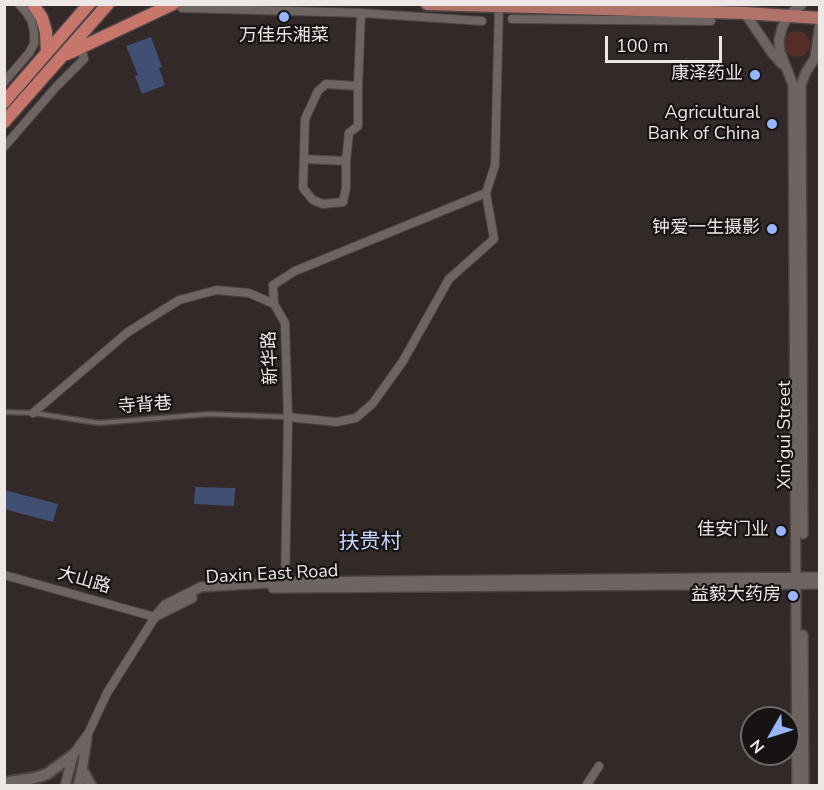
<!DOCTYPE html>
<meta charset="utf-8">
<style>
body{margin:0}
#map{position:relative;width:824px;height:790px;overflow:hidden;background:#322928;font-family:"Nunito Sans",sans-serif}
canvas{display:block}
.frame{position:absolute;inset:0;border:6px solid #ede7e6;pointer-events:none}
.north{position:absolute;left:740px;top:706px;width:60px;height:60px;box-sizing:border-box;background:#171312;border:2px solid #6d6867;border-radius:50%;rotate:231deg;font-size:16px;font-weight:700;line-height:24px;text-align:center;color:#ede7e6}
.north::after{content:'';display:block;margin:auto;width:21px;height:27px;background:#97b6fd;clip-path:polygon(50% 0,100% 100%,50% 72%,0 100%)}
.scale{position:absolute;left:605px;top:36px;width:117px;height:27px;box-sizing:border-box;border:3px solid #ede7e6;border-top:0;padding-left:8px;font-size:18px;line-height:21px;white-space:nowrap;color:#ede7e6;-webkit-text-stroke:4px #171312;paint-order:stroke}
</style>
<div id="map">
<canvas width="824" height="790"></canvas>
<div class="frame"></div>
<div class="north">N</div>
<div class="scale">100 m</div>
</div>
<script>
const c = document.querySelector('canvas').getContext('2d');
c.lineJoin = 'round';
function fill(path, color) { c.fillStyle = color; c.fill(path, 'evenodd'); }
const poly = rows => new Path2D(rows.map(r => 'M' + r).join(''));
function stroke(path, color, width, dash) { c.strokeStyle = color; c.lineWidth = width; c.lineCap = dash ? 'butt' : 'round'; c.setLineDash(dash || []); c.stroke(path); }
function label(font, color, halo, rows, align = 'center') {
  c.font = font + ' "Nunito Sans","Noto Sans SC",sans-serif'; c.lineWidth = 4.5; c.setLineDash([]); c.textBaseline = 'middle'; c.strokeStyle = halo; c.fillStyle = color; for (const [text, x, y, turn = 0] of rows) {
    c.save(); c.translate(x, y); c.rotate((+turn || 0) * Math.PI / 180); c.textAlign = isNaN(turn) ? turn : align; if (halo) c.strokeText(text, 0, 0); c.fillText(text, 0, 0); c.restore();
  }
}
fill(poly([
 '784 44a13 13 0 1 1 26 0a13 13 0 1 1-26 0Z'
]), '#542d27');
fill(poly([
 [151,37,162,67,159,68,165,85,142,94,135,76,138,75,126,46],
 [195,487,235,488,234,506,194,504],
 [4,490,58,504,53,522,4,509]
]), '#415072');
const service = poly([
 [4,412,33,413,99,423,209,414,288,417]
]);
const minor = poly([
 [182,8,361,13,482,21],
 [512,19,711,21],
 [4,82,29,53,34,44,34,33,32,22,26,12,19,4],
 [358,86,326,84,318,91,305,119,303,188,313,200,323,204,343,202,346,188,346,161,349,133,358,126,358,86,361,13],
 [4,147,56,87,84,59,81,48],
 [304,159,346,161],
 [274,304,273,285,295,271,486,193],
 [33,413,128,332,179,300,217,290,249,293,274,304,285,323,288,417,285,587],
 [288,417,336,422,356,418,373,403,403,361,449,279,494,239,486,193,495,165,499,6],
 [4,575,155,617,107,693,87,736],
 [586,786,599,766]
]);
const tertiary = poly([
 [745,13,772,53,782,64],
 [803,534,801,85,806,72,815,58,820,23],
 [273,588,820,584],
 [158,615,192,598],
 [155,617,165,605,201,587,285,582,820,577],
 [803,635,804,786],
 [65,786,73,755,87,736],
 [78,786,82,770,87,738],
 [797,786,793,85,780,52,779,40,782,28,788,16,802,4]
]);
const secondary = poly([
 [82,770,91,786],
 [9,782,35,778,47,774,73,755]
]);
const primary = poly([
 [427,4,745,13,820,18]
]);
const trunk = poly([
 [33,4,42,18,46,32,47,53],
 [67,54,173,4],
 [4,102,89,4],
 [4,122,108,4]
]);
stroke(service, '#4d4544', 7);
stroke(minor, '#4d4544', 10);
stroke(tertiary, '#4d4544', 12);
stroke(secondary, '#4d4544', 14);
stroke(primary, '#4d4544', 15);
stroke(trunk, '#4d4544', 15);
stroke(service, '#6e6462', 4);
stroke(minor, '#6e6462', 8);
stroke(tertiary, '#6e6462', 9);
stroke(secondary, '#6e6462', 10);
stroke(primary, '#b17269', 12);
stroke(trunk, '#c7766c', 12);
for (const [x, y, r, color] of [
 [284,17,6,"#97b6fd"],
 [755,75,6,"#97b6fd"],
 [772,124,6,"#97b6fd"],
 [772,229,6,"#97b6fd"],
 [781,531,6,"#97b6fd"],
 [793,596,6,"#97b6fd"]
]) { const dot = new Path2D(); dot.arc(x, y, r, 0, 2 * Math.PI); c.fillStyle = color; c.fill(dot); stroke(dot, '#171312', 2); }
label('18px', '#ede7e6', '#171312', [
 ["万佳乐湘菜",284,37,"center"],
 ["康泽药业",743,75],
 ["Agricultural",760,114],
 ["Bank of China",760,135],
 ["钟爱一生摄影",760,229],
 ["佳安门业",769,531],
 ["益毅大药房",781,596]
], 'right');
label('18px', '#ede7e6', '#171312', [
 ["新华路",271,358,-92],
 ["寺背巷",145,406,-4],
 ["Xin'gui Street",786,435,-90],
 ["Daxin East Road",272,575,-3],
 ["大山路",84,581,16]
]);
label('21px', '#c1d3fc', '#171312', [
 ["扶贵村",370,543]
]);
</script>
